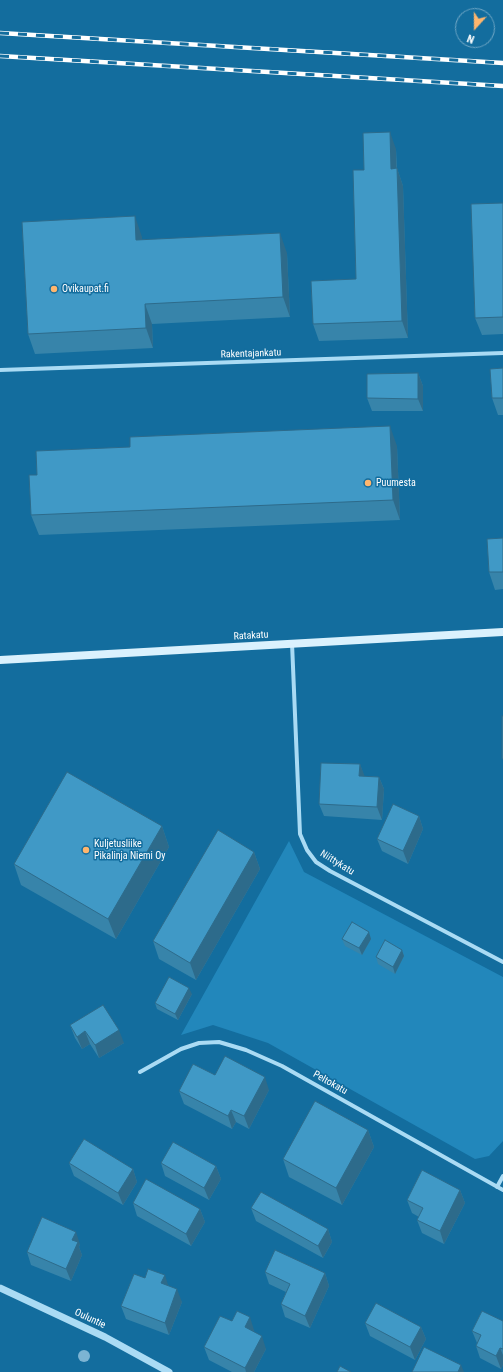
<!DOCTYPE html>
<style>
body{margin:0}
#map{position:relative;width:503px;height:1372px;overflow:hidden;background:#136d9e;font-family:"Roboto Condensed",sans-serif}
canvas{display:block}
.north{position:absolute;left:455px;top:8px;width:40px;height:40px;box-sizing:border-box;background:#136d9e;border:1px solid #71a7c5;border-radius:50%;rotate:201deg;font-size:11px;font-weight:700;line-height:16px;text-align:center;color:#fff}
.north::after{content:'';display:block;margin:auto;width:14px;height:18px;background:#ffb66d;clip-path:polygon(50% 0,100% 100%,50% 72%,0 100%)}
</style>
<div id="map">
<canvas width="503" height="1372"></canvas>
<div class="north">N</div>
</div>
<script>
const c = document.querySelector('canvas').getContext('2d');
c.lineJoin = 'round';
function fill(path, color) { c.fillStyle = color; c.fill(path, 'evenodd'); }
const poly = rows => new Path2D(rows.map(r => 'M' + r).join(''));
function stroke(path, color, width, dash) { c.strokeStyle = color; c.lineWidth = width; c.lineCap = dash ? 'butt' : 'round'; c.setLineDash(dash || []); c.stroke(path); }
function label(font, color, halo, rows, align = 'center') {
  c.font = font + ' "Roboto Condensed",sans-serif'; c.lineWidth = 3; c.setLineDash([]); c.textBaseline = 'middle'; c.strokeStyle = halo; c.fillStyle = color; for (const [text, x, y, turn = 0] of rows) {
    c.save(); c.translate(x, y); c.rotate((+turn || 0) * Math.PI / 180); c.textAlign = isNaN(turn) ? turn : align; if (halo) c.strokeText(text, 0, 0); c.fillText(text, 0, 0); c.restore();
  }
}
fill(poly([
 [289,841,304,872,503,977,503,1141,489,1156,475,1159,268,1043,213,1025,181,1035]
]), '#2287bb');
stroke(poly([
 [0,370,503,353],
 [292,643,300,834,307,850,316,862,330,871,503,962],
 [140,1072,181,1049,199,1043,219,1042,246,1050,282,1066,503,1190],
 [497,1187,503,1176]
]), '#aadbf4', 4);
stroke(poly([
 [0,1288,105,1337,169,1372]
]), '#aadbf4', 7);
stroke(poly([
 [0,660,503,632]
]), '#daf1fd', 8);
const rail = poly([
 [0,33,503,63],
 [0,56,503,86]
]);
stroke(rail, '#fff', 4.5);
stroke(rail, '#136d9e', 3, [9]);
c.fillStyle = '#7cb4d3';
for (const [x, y] of [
 [84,1356]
]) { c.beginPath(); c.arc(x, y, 6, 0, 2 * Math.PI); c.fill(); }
fill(poly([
 [396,149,397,168,403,186,408,338,319,341,313,324,356,279,364,170],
 [503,203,503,334,482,335,475,318],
 [142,237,142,240,287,253,290,317,152,324,153,348,35,354,28,334],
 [503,368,503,415,498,415,492,398],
 [418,373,423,386,423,411,372,411,367,398],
 [397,446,400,520,39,535,31,515,37,475],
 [503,538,503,589,495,590,489,572],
 [360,764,364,776,379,777,384,789,382,820,324,816,319,804],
 [419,816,423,829,408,864,382,851,377,839],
 [162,826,169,847,116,939,21,885,14,864],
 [254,852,260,869,196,980,159,959,153,941],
 [342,939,371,939,362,955,345,946],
 [402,950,404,956,395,974,378,964,376,957],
 [192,994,178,1020,157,1009,155,1003],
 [70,1025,124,1043,99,1058,90,1044,82,1049,75,1038],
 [215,1075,269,1090,249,1129,236,1122,232,1129,184,1104,179,1091],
 [368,1130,374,1147,342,1205,289,1177,283,1159],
 [69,1163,133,1169,137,1182,123,1205,74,1176],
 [161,1163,216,1166,221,1179,209,1200,165,1176],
 [460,1190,465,1203,444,1244,422,1233,417,1220,419,1217,412,1213,407,1200],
 [133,1203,200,1209,205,1222,191,1246,137,1216],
 [251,1208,328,1229,332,1242,323,1258,256,1221],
 [80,1244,79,1247,82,1255,71,1281,31,1265,27,1252],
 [265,1272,325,1273,329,1286,310,1328,285,1317,281,1304,286,1292,269,1284],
 [145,1278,169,1286,182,1302,169,1335,126,1319,121,1306],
 [232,1321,254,1330,253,1332,266,1349,254,1372,232,1372,209,1360,204,1347],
 [503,1321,503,1365,501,1369,480,1358,476,1346,477,1343,472,1331],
 [365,1323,421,1327,426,1339,415,1360,370,1336]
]), '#3784aa');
fill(poly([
 [390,132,396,149,397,186,391,169],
 [397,168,403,186,408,338,402,321],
 [135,216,142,237,144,261,136,240],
 [280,233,287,253,290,317,283,297],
 [145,304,152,324,153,348,146,328],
 [418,373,423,386,423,411,418,399],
 [390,426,397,446,400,520,393,500],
 [360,764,365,777,359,776],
 [379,777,384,789,382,820,377,807],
 [419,816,423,829,408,864,403,851],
 [162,826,169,847,116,939,108,919],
 [254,852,260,869,196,980,190,963],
 [369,932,371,939,362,955,359,948],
 [402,950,404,956,395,974,393,967],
 [189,988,192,994,178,1020,175,1014],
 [119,1030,124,1043,99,1058,95,1045],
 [85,1031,90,1044,82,1049,77,1037],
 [265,1077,269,1090,249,1129,244,1116],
 [231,1110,236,1122,232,1129,228,1116],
 [368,1130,374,1147,342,1205,336,1188],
 [216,1166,221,1179,209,1200,204,1188],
 [133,1169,137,1182,123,1205,118,1193],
 [460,1190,465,1203,444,1244,440,1231],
 [200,1209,205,1222,191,1246,186,1234],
 [328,1229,332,1242,323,1258,318,1246],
 [76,1232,80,1244,79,1247,82,1255,71,1281,66,1269,72,1240],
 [325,1273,329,1286,310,1328,305,1316],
 [165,1275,169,1288,161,1283],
 [177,1289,182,1302,169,1335,165,1323],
 [250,1317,254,1330,249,1340,245,1327],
 [421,1327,426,1339,415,1360,410,1347],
 [262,1336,266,1349,254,1372,246,1372,245,1368],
 [500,1348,503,1355,503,1365,501,1369,496,1356],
 [461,1365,464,1372,458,1372]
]), '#2d6b8b');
const building = poly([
 [390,132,391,169,397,168,402,321,313,324,311,281,356,279,353,170,364,170,363,133,390,132],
 [503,203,503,317,475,318,471,204,503,203],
 [135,216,136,240,280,233,283,297,145,304,146,328,28,334,22,222,135,216],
 [503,368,503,398,492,398,490,369,503,368],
 [418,373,418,399,367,398,367,374,418,373],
 [390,426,393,500,31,515,29,475,37,475,36,451,130,447,130,437,390,426],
 [503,538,503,572,489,572,487,539,503,538],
 [502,716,503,716,503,759,502,759,502,716],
 [321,763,360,764,359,776,379,777,377,807,319,804,321,763],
 [67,772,162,826,108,919,14,864,67,772],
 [393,804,419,816,403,851,377,839,393,804],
 [218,830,254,852,190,963,153,941,218,830],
 [352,922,369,932,359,948,342,939,352,922],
 [385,940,402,950,393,967,376,957,385,940],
 [169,977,189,988,175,1014,155,1003,169,977],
 [103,1005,119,1030,95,1045,85,1031,77,1037,70,1025,103,1005],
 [225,1056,265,1077,244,1116,231,1110,228,1116,179,1091,193,1064,215,1075,225,1056],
 [315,1101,368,1130,336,1188,283,1159,315,1101],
 [84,1139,133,1169,118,1193,69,1163,84,1139],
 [173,1142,216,1166,204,1188,161,1163,173,1142],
 [422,1170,460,1190,440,1231,417,1220,423,1208,407,1200,422,1170],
 [146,1179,200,1209,186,1234,133,1203,146,1179],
 [261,1192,328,1229,318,1246,251,1208,261,1192],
 [42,1217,76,1232,72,1240,78,1242,66,1269,27,1252,42,1217],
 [275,1250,325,1273,305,1316,281,1304,290,1284,265,1272,275,1250],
 [148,1269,165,1275,161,1283,177,1289,165,1323,121,1306,134,1274,145,1278,148,1269],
 [376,1303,421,1327,410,1347,365,1323,376,1303],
 [237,1311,250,1317,245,1327,262,1336,245,1368,204,1347,220,1316,232,1321,237,1311],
 [482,1311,503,1321,503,1349,500,1348,496,1356,476,1346,481,1335,472,1331,482,1311],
 [424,1347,461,1365,458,1372,412,1372,424,1347],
 [340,1366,351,1372,337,1372,340,1366]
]);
fill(building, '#4099c6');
stroke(building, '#2d6b8b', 1);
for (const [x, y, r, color] of [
 [54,289,4,"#ffb66d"],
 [368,483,4,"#ffb66d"],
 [86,850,4,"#ffb66d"]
]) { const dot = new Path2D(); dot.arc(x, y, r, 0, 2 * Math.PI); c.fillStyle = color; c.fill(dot); stroke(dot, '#136d9e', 1.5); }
label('10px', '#fff', '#136d9e', [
 ["Ovikaupat.fi",62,289],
 ["Puumesta",376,483],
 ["Kuljetusliike",94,844],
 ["Pikalinja Niemi Oy",94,856]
], 'left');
label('10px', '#fff', '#136d9e', [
 ["Rakentajankatu",251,354,-2],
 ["Ratakatu",251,636,-3],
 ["Niittykatu",337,863,32],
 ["Peltokatu",330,1083,29],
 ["Ouluntie",90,1319,25]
]);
</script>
